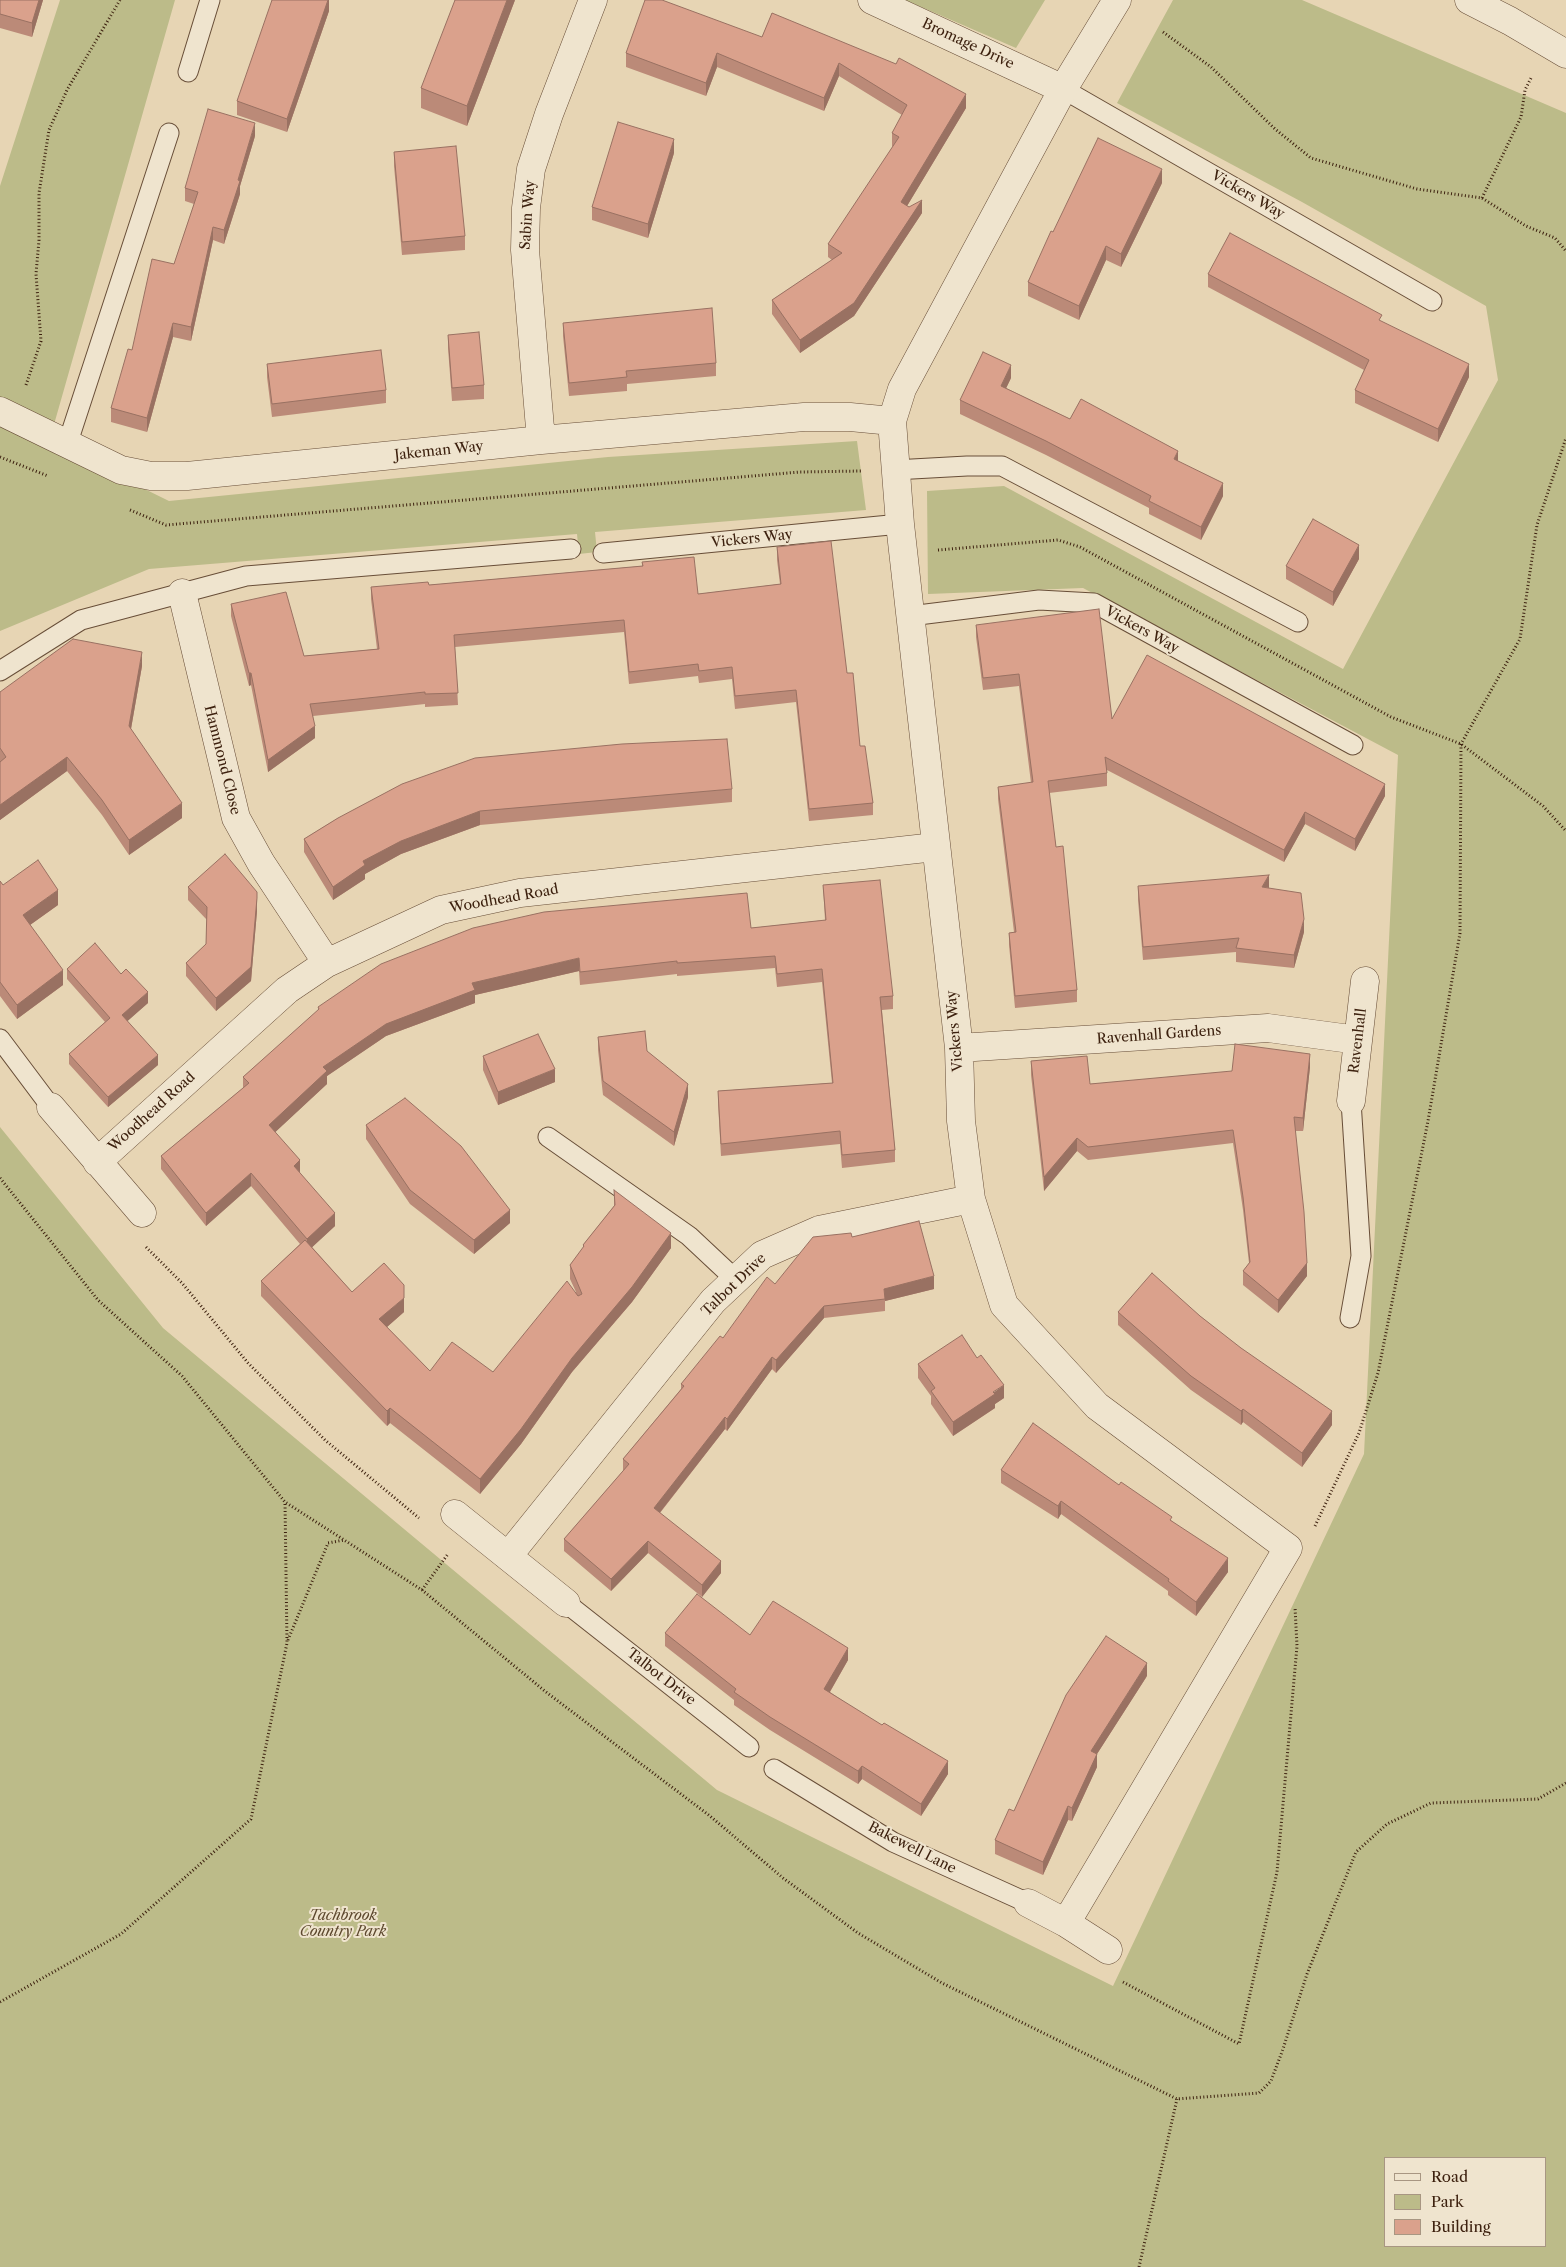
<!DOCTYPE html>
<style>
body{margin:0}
#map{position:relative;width:1566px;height:2267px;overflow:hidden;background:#e7d5b4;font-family:"Libre Caslon Text",serif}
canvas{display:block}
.legend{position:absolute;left:1384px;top:2157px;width:162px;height:90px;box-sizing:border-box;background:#efe4ce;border:1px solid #a89682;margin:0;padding:6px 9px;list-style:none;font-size:15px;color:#3d210f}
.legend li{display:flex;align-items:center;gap:10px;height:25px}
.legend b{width:25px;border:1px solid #a89682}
</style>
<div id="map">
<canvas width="1566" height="2267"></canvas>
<ul class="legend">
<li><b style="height:6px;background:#efe4ce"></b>Road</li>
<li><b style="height:14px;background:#bcbb89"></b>Park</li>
<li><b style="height:14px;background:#daa18c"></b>Building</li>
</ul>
</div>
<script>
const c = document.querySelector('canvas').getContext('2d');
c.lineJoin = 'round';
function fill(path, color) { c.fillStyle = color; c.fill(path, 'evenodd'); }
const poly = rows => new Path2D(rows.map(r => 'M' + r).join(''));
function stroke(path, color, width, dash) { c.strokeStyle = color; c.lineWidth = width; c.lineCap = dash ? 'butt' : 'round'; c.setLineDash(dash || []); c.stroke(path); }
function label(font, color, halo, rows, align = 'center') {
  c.font = font + ' "Libre Caslon Text",serif'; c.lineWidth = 4; c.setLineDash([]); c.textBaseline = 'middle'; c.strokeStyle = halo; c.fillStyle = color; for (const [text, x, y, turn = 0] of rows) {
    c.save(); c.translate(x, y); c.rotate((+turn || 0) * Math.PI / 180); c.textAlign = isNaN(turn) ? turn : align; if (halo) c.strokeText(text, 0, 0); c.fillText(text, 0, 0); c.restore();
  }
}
fill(poly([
 [60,0,175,0,49,442,169,501,608,457,857,441,866,510,595,532,597,552,579,554,577,534,149,569,0,631,0,186],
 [905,0,1045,0,1016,48],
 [1173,0,1302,0,1566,113,1566,2267,0,2267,0,1127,163,1328,717,1790,1113,1986,1364,1454,1398,755,1083,588,928,594,927,491,1004,486,1343,669,1498,380,1486,306,1302,202,1117,103],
 [1385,2158,1545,2158,1545,2246,1385,2246]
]), '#bcbb89');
const lane = poly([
 [188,72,210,0],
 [1063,89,1432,301],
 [67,445,169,133],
 [894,470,967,466,1002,466,1298,622],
 [603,553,900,524],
 [910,616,1039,600,1094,603,1353,745],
 [0,671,81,620,246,576,571,549],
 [0,1039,51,1107],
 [548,1137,689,1236,736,1280],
 [1350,1318,1361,1256,1351,1101],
 [566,1603,749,1747],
 [774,1769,893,1842,1028,1903]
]);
const street = poly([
 [872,0,1063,89],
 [1469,0,1510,21,1566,54],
 [0,411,121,470,151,476,187,476,541,440,804,417,850,417,892,421],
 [541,440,525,250,526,208,531,169,549,114,593,0],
 [182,593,236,818,261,863,327,963],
 [959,1048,1268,1028,1358,1040],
 [1351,1101,1365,981],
 [51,1107,142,1213],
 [97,1162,287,990,327,963,441,910,520,893,935,847],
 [455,1514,566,1603],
 [508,1556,713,1301,762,1255,819,1230,971,1199],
 [1028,1903,1066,1923],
 [1108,1950,1066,1923,1288,1548,1097,1406,1004,1305,971,1199,961,1121,959,1048,900,524,892,421,902,389,1063,89,1117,0]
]);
stroke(lane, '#684e38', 21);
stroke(street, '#684e38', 29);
stroke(poly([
 [1163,32,1211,67,1275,129,1311,158,1417,189,1482,198,1526,226,1555,238,1566,251],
 [1482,198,1521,117,1525,90,1532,76],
 [26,385,41,341,36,274,39,240,39,193,49,130,67,90,120,0],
 [0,457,48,476],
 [130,510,166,525,800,472,861,471],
 [938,550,1058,540,1080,547,1391,717,1461,744,1543,806,1566,831],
 [0,1178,98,1300,182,1376,285,1502,422,1590,546,1692,710,1816,783,1878,858,1933,942,1983,1177,2099,1259,2093,1271,2081,1283,2049,1307,1974,1356,1852,1387,1824,1431,1803,1538,1799,1566,1783],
 [146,1247,182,1283,248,1363,325,1440,419,1518],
 [1315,1526,1359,1433,1378,1373,1428,1121,1460,933,1461,744,1520,639,1537,525,1566,438],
 [422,1590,448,1554],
 [288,1640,328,1543,344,1540],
 [1123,1982,1239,2044,1277,1872,1297,1646,1295,1607],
 [0,2002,121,1934,251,1819,287,1643,285,1502],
 [1139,2267,1177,2099]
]), '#3d210f', 3, [1, 2.5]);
stroke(lane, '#efe4ce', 19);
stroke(street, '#efe4ce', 28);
fill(poly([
 [0,0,43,0,32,37,0,28],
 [329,0,329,11,287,132,237,115,237,101],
 [515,0,467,126,421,108,421,88],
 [772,13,966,108,907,206,922,213,854,316,800,353,772,314,772,300,832,260,828,257,828,244,893,147,892,146,892,133,902,115,839,76,824,111,717,67,706,96,626,67,626,53,762,37],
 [255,136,240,186,240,194,224,244,213,240,191,341,173,337,147,432,111,422,111,408,132,350,174,264,194,204,185,201,185,188],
 [394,152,465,236,465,250,402,255,394,166],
 [674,153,648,238,592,220,592,207],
 [1162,183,1121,267,1106,260,1079,320,1028,296,1028,282,1053,232],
 [1208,274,1382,322,1469,377,1438,442,1355,403,1355,390,1364,370,1208,287],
 [563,323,716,363,716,376,627,384,627,391,569,396,563,336],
 [448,335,484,385,484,399,452,401,448,348],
 [267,364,386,390,386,403,272,417,267,377],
 [1011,378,1006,388,1070,419,1178,461,1223,496,1201,540,1149,514,1149,508,1046,455,960,414,960,400],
 [777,547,847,673,860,746,873,803,873,815,809,821,796,702,735,709,732,679,699,683,698,676,629,684,624,632,455,647,458,705,425,707,425,704,313,716,315,738,268,772,251,685,249,686,231,616,231,604,304,656,377,649,371,599,371,587,429,585,642,566,642,562,698,594,780,584,777,560],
 [1359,559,1333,606,1286,579,1286,566],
 [976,625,1112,719,1385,796,1355,851,1305,824,1284,862,1107,770,1107,786,1049,793,1056,847,1077,990,1077,1002,1015,1008,1009,945,1009,933,1014,932,998,799,998,787,1031,783,1019,686,983,690,976,637],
 [142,666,131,729,182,818,129,855,102,815,67,771,0,820,0,692],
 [732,789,732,802,480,825,401,854,365,874,365,879,333,900,304,852,304,839,338,818],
 [0,881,3,885,58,905,30,925,63,985,17,1019,0,996],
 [823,885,893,996,893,1009,882,1010,895,1150,895,1162,842,1168,840,1144,721,1156,718,1103,718,1091,832,1083,822,982,777,987,775,968,677,976,677,974,580,985,579,971,475,995,475,1003,386,1036,327,1076,327,1084,275,1132,300,1173,335,1226,312,1247,352,1292,404,1312,387,1327,430,1371,493,1372,576,1292,570,1279,570,1265,583,1248,583,1245,614,1206,614,1190,671,1248,632,1302,572,1372,521,1444,480,1494,390,1423,387,1426,261,1296,261,1281,300,1244,251,1186,206,1226,161,1169,161,1156,243,1088,243,1077,318,1011,318,1007,751,928,825,920],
 [1138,886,1269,888,1304,932,1294,968,1236,962,1236,952,1143,960,1138,900],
 [188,887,257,911,251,981,216,1011,186,976,186,963,206,944,207,920,188,900],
 [67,969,121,974,148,1003,127,1021,158,1065,108,1107,69,1064,69,1054,105,1022,67,979],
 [598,1037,647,1051,688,1097,674,1146,603,1095,598,1050],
 [483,1056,555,1082,498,1105,483,1070],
 [1031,1061,1090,1084,1310,1067,1303,1131,1295,1131,1307,1276,1278,1313,1243,1285,1243,1271,1249,1263,1243,1210,1233,1143,1088,1160,1077,1151,1044,1191,1031,1075],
 [366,1125,510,1223,474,1254,410,1204,366,1139],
 [852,1237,934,1289,885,1301,885,1311,824,1318,776,1373,772,1369,727,1431,725,1429,660,1513,721,1573,702,1597,648,1553,611,1591,564,1551,564,1539,623,1471,623,1459,681,1389,681,1384,723,1338,775,1284],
 [1118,1312,1200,1316,1332,1425,1302,1467,1243,1422,1241,1425,1191,1390,1118,1325],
 [918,1364,1004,1398,995,1404,995,1408,953,1436,931,1404,931,1396,918,1378],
 [1001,1470,1119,1485,1172,1521,1228,1572,1196,1616,1168,1595,1168,1591,1061,1514,1058,1519,1001,1483],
 [665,1633,750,1635,848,1660,830,1692,948,1774,921,1816,862,1779,858,1784,770,1730,734,1705,734,1700,665,1646],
 [1147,1676,1097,1754,1097,1767,1072,1821,1068,1820,1043,1875,995,1854,995,1840,1014,1811]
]), '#bb8a78');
fill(poly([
 [39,0,43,0,32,37,32,23],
 [328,0,329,0,329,11,287,132,287,119],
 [507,0,515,0,467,126,467,106],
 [717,53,717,67,706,96,706,83],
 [839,63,839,76,824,111,824,98],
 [966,94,966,108,901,216,901,202],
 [255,123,255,136,240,186,240,194,224,244,224,230],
 [674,139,674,153,648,238,648,224],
 [1162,169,1162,183,1121,267,1121,254],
 [922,200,922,213,854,316,800,353,800,340],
 [213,227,213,240,191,341,191,327],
 [1106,246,1106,260,1079,320,1079,306],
 [173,323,173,337,147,432,147,418],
 [1469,364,1469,377,1438,442,1438,429],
 [1011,365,1011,378,1001,399,1001,386],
 [1178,451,1178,464,1174,459],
 [1223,483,1223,496,1201,540,1201,527],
 [1359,545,1359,559,1333,606,1333,592],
 [142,652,142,666,129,740,129,726],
 [249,673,251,673,251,685,249,686],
 [315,726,315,738,268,772,268,760],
 [67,757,67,771,0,820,0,805],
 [1385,784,1385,796,1355,851,1355,839],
 [182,803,182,818,129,855,129,840],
 [480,811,480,825,401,854,365,874,365,879,333,900,333,887,363,861,401,841],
 [1305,812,1305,824,1284,862,1284,850],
 [1269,875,1269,888,1262,887],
 [58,890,58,905,23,930,23,915],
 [257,898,257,911,251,981,216,1011,216,998],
 [1304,919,1304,932,1294,968,1294,955],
 [579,958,579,971,475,995,475,1003,386,1036,327,1076,327,1084,269,1138,269,1125,323,1067,386,1024,472,983],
 [63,970,63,985,17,1019,17,1005],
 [148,992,148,1003,122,1026,122,1015],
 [1310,1054,1310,1067,1303,1131,1303,1118],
 [158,1055,158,1065,108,1107,108,1097],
 [555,1069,555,1082,498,1105,498,1092],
 [688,1084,688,1097,674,1146,674,1132],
 [1077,1138,1077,1151,1044,1191,1044,1177],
 [300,1160,300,1173,294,1166],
 [251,1173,251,1186,206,1226,206,1213],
 [510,1210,510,1223,474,1254,474,1240],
 [335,1213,335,1226,307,1252,307,1239],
 [671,1233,671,1248,632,1302,572,1372,521,1444,480,1494,480,1479,572,1358],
 [1307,1263,1307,1276,1278,1313,1278,1300],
 [934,1276,934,1289,885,1301,884,1289],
 [404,1298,404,1312,379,1334,379,1319],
 [824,1306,824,1318,776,1373,776,1360],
 [772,1357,772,1369,727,1431,727,1419],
 [1004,1385,1004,1398,995,1404,995,1408,953,1436,953,1422],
 [390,1408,390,1423,387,1426,387,1411],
 [1243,1409,1243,1422,1241,1425,1241,1411],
 [1332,1411,1332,1425,1302,1467,1302,1453],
 [725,1417,725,1429,654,1520,654,1508],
 [1061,1501,1061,1514,1058,1519,1058,1506],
 [648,1541,648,1553,611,1591,611,1579],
 [1228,1558,1228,1572,1196,1616,1196,1602],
 [721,1561,721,1573,702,1597,702,1585],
 [848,1648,848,1660,824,1702,824,1689],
 [1147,1663,1147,1676,1097,1754,1097,1767,1072,1821,1072,1808,1091,1751],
 [948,1761,948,1774,921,1816,921,1804],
 [862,1766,862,1779,858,1784,858,1771],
 [1068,1806,1068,1820,1043,1875,1043,1862]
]), '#997162');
const building = poly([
 [0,0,39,0,32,23,0,14,0,0],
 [272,0,328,0,287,119,237,101,272,0],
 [455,0,507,0,467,106,421,88,455,0],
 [645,0,662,0,762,37,772,13,896,64,899,58,966,94,901,202,909,207,922,200,854,303,800,340,772,300,842,253,828,244,899,137,892,133,907,105,839,63,824,98,717,53,706,83,626,53,645,0],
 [208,109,255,123,238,180,240,181,224,230,213,227,191,327,173,323,147,418,111,408,128,349,132,350,152,259,174,264,198,192,185,188,208,109],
 [618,122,674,139,648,224,592,207,618,122],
 [1098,138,1162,169,1121,254,1106,246,1079,306,1028,282,1051,231,1053,232,1098,138],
 [456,146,465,236,402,242,394,152,456,146],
 [1230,233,1382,315,1379,320,1469,364,1438,429,1355,390,1369,360,1208,274,1230,233],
 [712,308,716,363,626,371,627,377,569,383,563,323,712,308],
 [479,332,484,385,452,388,448,335,479,332],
 [381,350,386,390,272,404,267,364,381,350],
 [983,352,1011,365,1001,386,1070,419,1081,399,1178,451,1174,459,1223,483,1201,527,1149,501,1151,496,1046,441,960,400,983,352],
 [1313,519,1359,545,1333,592,1286,566,1313,519],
 [831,541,847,673,853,673,860,746,865,746,873,803,809,809,796,690,735,696,732,667,699,671,698,664,629,672,624,620,454,635,458,693,425,694,425,692,310,704,315,726,268,760,251,673,249,673,231,604,286,592,304,656,379,649,371,587,428,582,429,585,643,566,642,562,694,557,698,594,781,584,777,547,831,541],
 [1099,609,1112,719,1147,655,1385,784,1355,839,1305,812,1284,850,1105,757,1107,773,1048,781,1056,847,1063,846,1077,990,1015,996,1009,933,1016,932,998,787,1033,782,1019,674,983,678,976,625,1099,609],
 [73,639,142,652,129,726,182,803,129,840,102,800,67,757,0,805,0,762,6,757,0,748,0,692,73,639],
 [727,739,732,789,480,811,401,841,363,861,365,865,333,887,304,839,338,818,402,784,475,758,622,744,727,739],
 [225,854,257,892,257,898,251,967,216,998,186,963,206,944,207,907,188,887,225,854],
 [38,860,58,890,23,915,63,970,17,1005,0,982,0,881,3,885,38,860],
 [1269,875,1262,887,1301,893,1304,919,1294,955,1236,948,1239,938,1143,947,1138,886,1269,875],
 [880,880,893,996,880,997,895,1150,842,1155,840,1131,721,1144,718,1091,833,1083,822,969,777,974,775,956,677,963,677,961,580,972,579,958,472,983,475,990,386,1024,323,1067,327,1071,269,1125,300,1160,294,1166,335,1213,307,1239,251,1173,206,1213,161,1156,249,1083,243,1077,319,1009,318,1007,381,964,473,928,544,912,747,893,751,928,826,920,823,885,880,880],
 [95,943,121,974,126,969,148,992,122,1015,158,1055,108,1097,69,1054,110,1018,67,969,95,943],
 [645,1031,647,1051,688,1084,674,1132,603,1081,598,1037,645,1031],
 [538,1034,555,1069,498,1092,483,1056,538,1034],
 [1235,1044,1310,1054,1303,1118,1294,1117,1304,1212,1307,1263,1278,1300,1243,1271,1250,1262,1243,1197,1233,1130,1088,1147,1077,1138,1044,1177,1031,1061,1087,1056,1090,1084,1232,1071,1235,1044],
 [405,1098,461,1146,510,1210,474,1240,410,1190,366,1125,405,1098],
 [614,1190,671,1233,632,1287,572,1358,521,1429,480,1479,390,1408,387,1411,261,1281,305,1240,352,1292,384,1263,404,1285,404,1298,379,1319,430,1371,452,1342,493,1372,567,1281,578,1296,582,1294,570,1265,584,1246,583,1245,615,1205,614,1190],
 [919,1221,934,1276,884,1289,885,1299,824,1306,776,1360,772,1357,727,1419,725,1417,654,1508,721,1561,702,1585,648,1541,611,1579,564,1539,629,1464,623,1459,684,1386,681,1384,720,1336,723,1338,767,1277,775,1284,813,1237,851,1233,852,1237,919,1221],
 [1152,1273,1200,1316,1241,1348,1332,1411,1302,1453,1243,1409,1241,1411,1191,1376,1118,1312,1152,1273],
 [962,1335,977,1358,981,1355,1004,1385,993,1392,995,1394,953,1422,931,1391,935,1388,918,1364,962,1335],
 [1033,1423,1119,1485,1121,1482,1172,1517,1170,1520,1228,1558,1196,1602,1168,1581,1169,1579,1061,1501,1058,1506,1001,1470,1033,1423],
 [697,1594,750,1635,773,1601,848,1648,824,1689,882,1725,884,1723,948,1761,921,1804,862,1766,858,1771,770,1717,734,1692,736,1689,665,1633,697,1594],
 [1106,1636,1147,1663,1091,1751,1097,1754,1072,1808,1068,1806,1043,1862,995,1840,1009,1809,1014,1811,1066,1695,1106,1636]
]);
fill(building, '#daa18c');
stroke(building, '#997162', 1);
label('14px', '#3d210f', '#efe4ce', [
 ["Bromage Drive",968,44,25],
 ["Vickers Way",1248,195,30],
 ["Sabin Way",528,215,-86],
 ["Jakeman Way",439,451,-6],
 ["Vickers Way",752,539,-6],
 ["Vickers Way",1142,630,29],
 ["Hammond Close",222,760,76],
 ["Woodhead Road",504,899,-10],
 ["Vickers Way",955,1031,-95],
 ["Ravenhall Gardens",1159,1035,-4],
 ["Ravenhall",1358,1041,-83],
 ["Woodhead Road",152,1112,-42],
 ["Talbot Drive",734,1285,-44],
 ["Talbot Drive",661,1677,38],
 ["Bakewell Lane",912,1848,27]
]);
label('italic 14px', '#5d482e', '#efe4ce', [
 ["Tachbrook",343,1916],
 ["Country Park",343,1932]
]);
</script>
